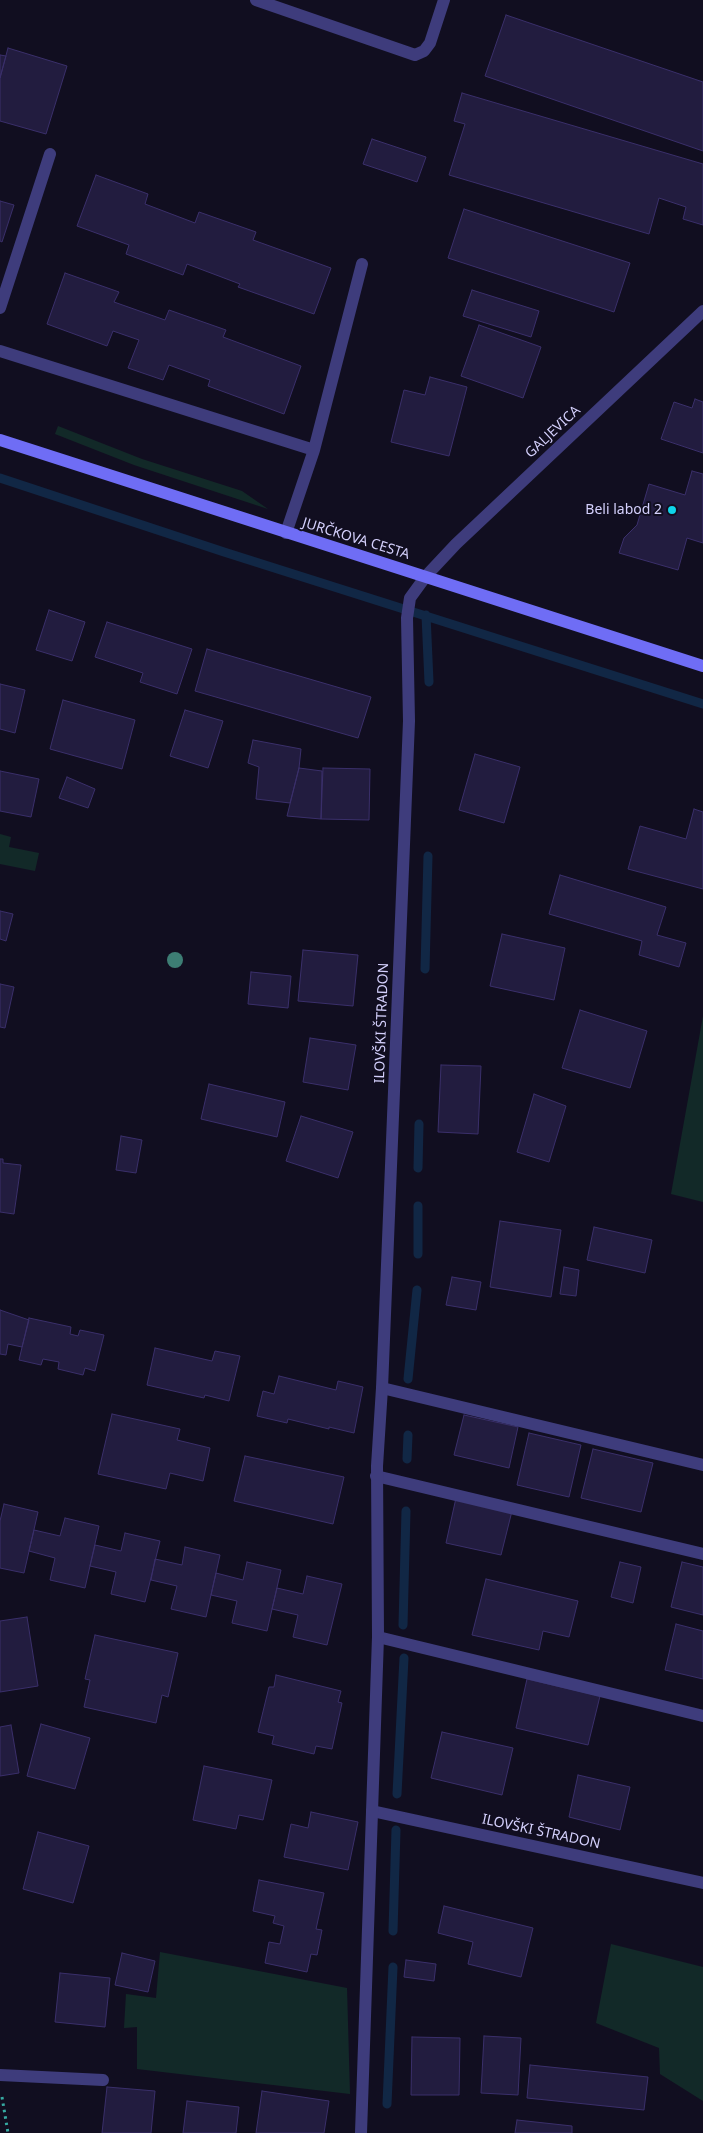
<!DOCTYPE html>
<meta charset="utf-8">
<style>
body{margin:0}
canvas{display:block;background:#110e20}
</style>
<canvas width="703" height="2133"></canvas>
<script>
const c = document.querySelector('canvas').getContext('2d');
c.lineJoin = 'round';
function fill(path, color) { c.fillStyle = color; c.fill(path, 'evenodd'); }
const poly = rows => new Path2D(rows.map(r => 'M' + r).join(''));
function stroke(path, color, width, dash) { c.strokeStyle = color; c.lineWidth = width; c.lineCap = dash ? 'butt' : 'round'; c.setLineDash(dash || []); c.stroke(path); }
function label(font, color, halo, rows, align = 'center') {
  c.font = font + ' "Noto Sans",sans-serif'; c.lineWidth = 4; c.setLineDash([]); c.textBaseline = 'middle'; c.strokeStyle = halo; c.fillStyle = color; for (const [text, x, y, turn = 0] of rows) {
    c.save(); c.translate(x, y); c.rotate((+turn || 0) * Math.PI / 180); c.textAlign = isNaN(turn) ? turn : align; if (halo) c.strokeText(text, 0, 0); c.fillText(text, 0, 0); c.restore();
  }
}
fill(poly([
 [58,426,142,459,242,491,268,509,134,465,55,434],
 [0,834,11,837,9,847,39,853,35,871,0,864],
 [703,1016,703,1202,671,1194],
 [611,1944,703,1967,703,2101,660,2074,659,2048,596,2023],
 [160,1952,347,1988,350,2094,137,2069,137,2027,124,2028,126,1994,156,1998]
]), '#122928');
stroke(poly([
 [0,478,224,552,703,704],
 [426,615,429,682],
 [425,969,428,856],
 [418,1168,419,1124],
 [418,1254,418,1206],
 [408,1379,417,1290],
 [407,1459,408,1435],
 [403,1625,406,1511],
 [397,1794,404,1658],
 [393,1931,396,1830],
 [387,2104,393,1967]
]), '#112745', 9);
const building = poly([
 [506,15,703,82,703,151,485,76,506,15],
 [8,48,67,66,46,134,0,121,0,78,8,48],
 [0,55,6,56,0,78,0,55],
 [462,93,703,164,703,225,683,219,686,207,659,198,649,234,449,175,465,124,454,121,462,93],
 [372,139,426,157,417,182,363,164,372,139],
 [96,175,148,194,145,204,195,223,199,212,256,232,253,240,331,268,314,314,238,287,240,284,187,264,183,275,126,254,129,245,77,226,96,175],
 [0,201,14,205,2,242,0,241,0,201],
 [464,209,630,263,614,312,448,258,464,209],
 [65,273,119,292,114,302,165,320,169,310,226,330,223,337,301,366,284,414,208,386,210,380,169,365,163,380,128,368,139,340,113,331,107,346,47,324,65,273],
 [472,290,539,311,531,337,463,316,472,290],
 [479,325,541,347,523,398,461,376,479,325],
 [430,377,467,387,449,456,391,442,404,390,425,395,430,377],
 [695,399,703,402,703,453,661,439,674,402,692,408,695,399],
 [692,471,703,474,703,543,687,538,678,570,619,553,624,538,637,525,649,484,685,495,692,471],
 [49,610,85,622,72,661,36,650,49,610],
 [107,622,192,649,177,694,140,682,143,673,95,657,107,622],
 [207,649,371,697,358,738,195,691,207,649],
 [0,684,25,690,15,733,0,729,0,684],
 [63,700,135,720,122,769,50,749,63,700],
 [185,710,223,721,208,768,170,756,185,710],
 [253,740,301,749,299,768,290,803,256,799,259,767,248,763,253,740],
 [475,754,520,767,504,823,459,810,475,754],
 [299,768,322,771,321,819,287,816,299,768],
 [323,768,370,769,369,820,321,819,323,768],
 [0,771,39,779,31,817,0,811,0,771],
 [67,777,95,789,88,808,59,798,67,777],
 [694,809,703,812,703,889,628,869,640,826,686,839,694,809],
 [560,875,666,907,657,935,686,943,679,967,639,955,642,941,549,914,560,875],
 [0,911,13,914,6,941,0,939,0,911],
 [502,934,565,948,554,1000,490,986,502,934],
 [303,950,358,955,353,1006,298,1001,303,950],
 [251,972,291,976,288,1008,248,1004,251,972],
 [0,984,14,987,5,1028,0,1027,0,984],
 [580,1010,647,1031,630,1088,562,1068,580,1010],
 [310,1038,356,1045,348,1090,303,1082,310,1038],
 [441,1065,481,1066,478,1134,438,1132,441,1065],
 [209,1084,285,1102,277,1137,201,1119,209,1084],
 [534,1094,566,1106,549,1162,517,1152,534,1094],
 [301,1116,353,1132,338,1178,286,1161,301,1116],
 [121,1136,142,1140,136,1173,116,1170,121,1136],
 [0,1159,3,1159,3,1163,21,1165,14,1214,0,1212,0,1159],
 [500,1221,561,1230,551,1297,490,1287,500,1221],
 [594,1227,652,1240,645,1273,587,1260,594,1227],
 [564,1267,579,1270,576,1296,560,1294,564,1267],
 [452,1277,481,1282,476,1310,446,1305,452,1277],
 [0,1310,29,1320,22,1347,8,1344,6,1355,0,1354,0,1310],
 [29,1318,71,1327,70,1334,78,1336,80,1330,104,1335,95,1371,85,1368,83,1375,58,1369,59,1362,43,1359,41,1365,19,1360,29,1318],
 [155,1348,212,1361,215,1351,240,1356,229,1401,205,1395,204,1398,147,1385,155,1348],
 [279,1376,336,1390,338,1381,363,1387,354,1433,329,1427,329,1429,288,1419,287,1423,257,1416,263,1391,274,1394,279,1376],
 [112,1414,180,1429,177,1440,210,1448,203,1481,170,1473,166,1489,98,1474,112,1414],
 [464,1415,518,1427,509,1468,454,1455,464,1415],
 [529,1433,581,1445,569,1497,517,1485,529,1433],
 [593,1449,653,1463,641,1512,581,1498,593,1449],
 [245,1456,344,1477,333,1524,234,1501,245,1456],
 [456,1498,512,1511,501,1555,446,1543,456,1498],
 [4,1504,38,1512,24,1573,0,1568,0,1521,4,1504],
 [65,1518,99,1526,85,1588,50,1580,55,1558,29,1551,34,1530,60,1536,65,1518],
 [125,1533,160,1541,145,1602,111,1594,116,1572,90,1566,95,1545,121,1551,125,1533],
 [185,1547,220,1555,206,1617,171,1609,177,1586,151,1580,155,1559,182,1565,185,1547],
 [247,1562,281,1570,267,1631,232,1623,237,1601,211,1595,216,1573,243,1580,247,1562],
 [620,1562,641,1567,633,1603,611,1597,620,1562],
 [682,1562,703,1567,703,1615,671,1607,682,1562],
 [307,1576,342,1584,327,1645,293,1637,298,1615,272,1609,277,1588,303,1594,307,1576],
 [486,1579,578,1601,569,1637,543,1631,539,1650,472,1635,486,1579],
 [27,1617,38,1686,0,1692,0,1621,27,1617],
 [676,1624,703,1631,703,1679,665,1670,676,1624],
 [95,1635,178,1653,168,1697,162,1695,156,1723,84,1707,90,1680,85,1679,95,1635],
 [276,1675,341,1691,338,1702,342,1703,332,1749,316,1746,314,1754,272,1744,274,1736,258,1732,269,1687,274,1687,276,1675],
 [527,1679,600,1696,588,1745,516,1728,527,1679],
 [41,1724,90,1738,75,1789,27,1776,41,1724],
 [11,1725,19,1773,0,1776,0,1727,11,1725],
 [442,1732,513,1748,502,1795,431,1778,442,1732],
 [204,1766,272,1780,263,1820,239,1815,236,1829,193,1820,204,1766],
 [578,1775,630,1787,620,1830,569,1817,578,1775],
 [311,1812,358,1822,348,1870,284,1857,291,1824,308,1828,311,1812],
 [38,1832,89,1846,73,1903,23,1889,38,1832],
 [259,1880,324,1893,316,1929,322,1930,317,1955,311,1954,307,1972,265,1963,269,1942,280,1944,284,1926,273,1923,275,1916,253,1911,259,1880],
 [444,1906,533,1928,521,1977,468,1964,473,1942,438,1933,444,1906],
 [122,1953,155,1961,148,1992,115,1985,122,1953],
 [406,1960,436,1964,434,1981,404,1977,406,1960],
 [60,1973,110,1978,105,2027,55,2022,60,1973],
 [484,2036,521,2038,518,2095,481,2093,484,2036],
 [412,2037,460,2038,459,2095,411,2095,412,2037],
 [530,2065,648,2077,644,2110,527,2098,530,2065],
 [107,2087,155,2091,151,2133,102,2133,107,2087],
 [262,2091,329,2101,324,2133,256,2133,262,2091],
 [187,2101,239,2107,236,2133,183,2133,187,2101],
 [517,2120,572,2126,572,2133,515,2133,517,2120]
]);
fill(building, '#221c3f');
stroke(building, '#3a2f6a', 1);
stroke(poly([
 [2,2097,8,2133]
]), '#36aaa2', 3, [2.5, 4]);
stroke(poly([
 [256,0,415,55,424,51,430,43,444,0],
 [0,308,50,154],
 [0,351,314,450],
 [286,533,314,450,362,264],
 [382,1388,703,1465],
 [376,1476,703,1554],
 [378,1637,703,1716],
 [372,1811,703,1883],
 [0,2075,103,2080]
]), '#3e3c7c', 12);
stroke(poly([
 [361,2133,378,1637,377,1466,382,1388,409,721,407,618,410,598,426,576]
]), '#3e3c7c', 12);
stroke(poly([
 [426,576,456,544,703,311]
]), '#3e3c7c', 12);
stroke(poly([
 [0,440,703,666]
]), '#6f6df5', 12);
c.fillStyle = '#3d7d74';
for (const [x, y] of [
 [175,960]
]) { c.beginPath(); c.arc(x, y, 8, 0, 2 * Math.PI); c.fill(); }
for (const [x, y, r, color] of [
 [672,510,5,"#0fd5e9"]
]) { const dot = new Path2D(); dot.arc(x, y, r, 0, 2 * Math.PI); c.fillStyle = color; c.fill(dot); stroke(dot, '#110e20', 2); }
label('14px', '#d4d0fc', '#110e20', [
 ["GALJEVICA",553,432,-43],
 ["JURČKOVA CESTA",356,539,17],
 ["ILOVŠKI ŠTRADON",382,1023,-88],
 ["ILOVŠKI ŠTRADON",541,1832,12]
]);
label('14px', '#d4d0fc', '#110e20', [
 ["Beli labod 2",662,510]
], 'right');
</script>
